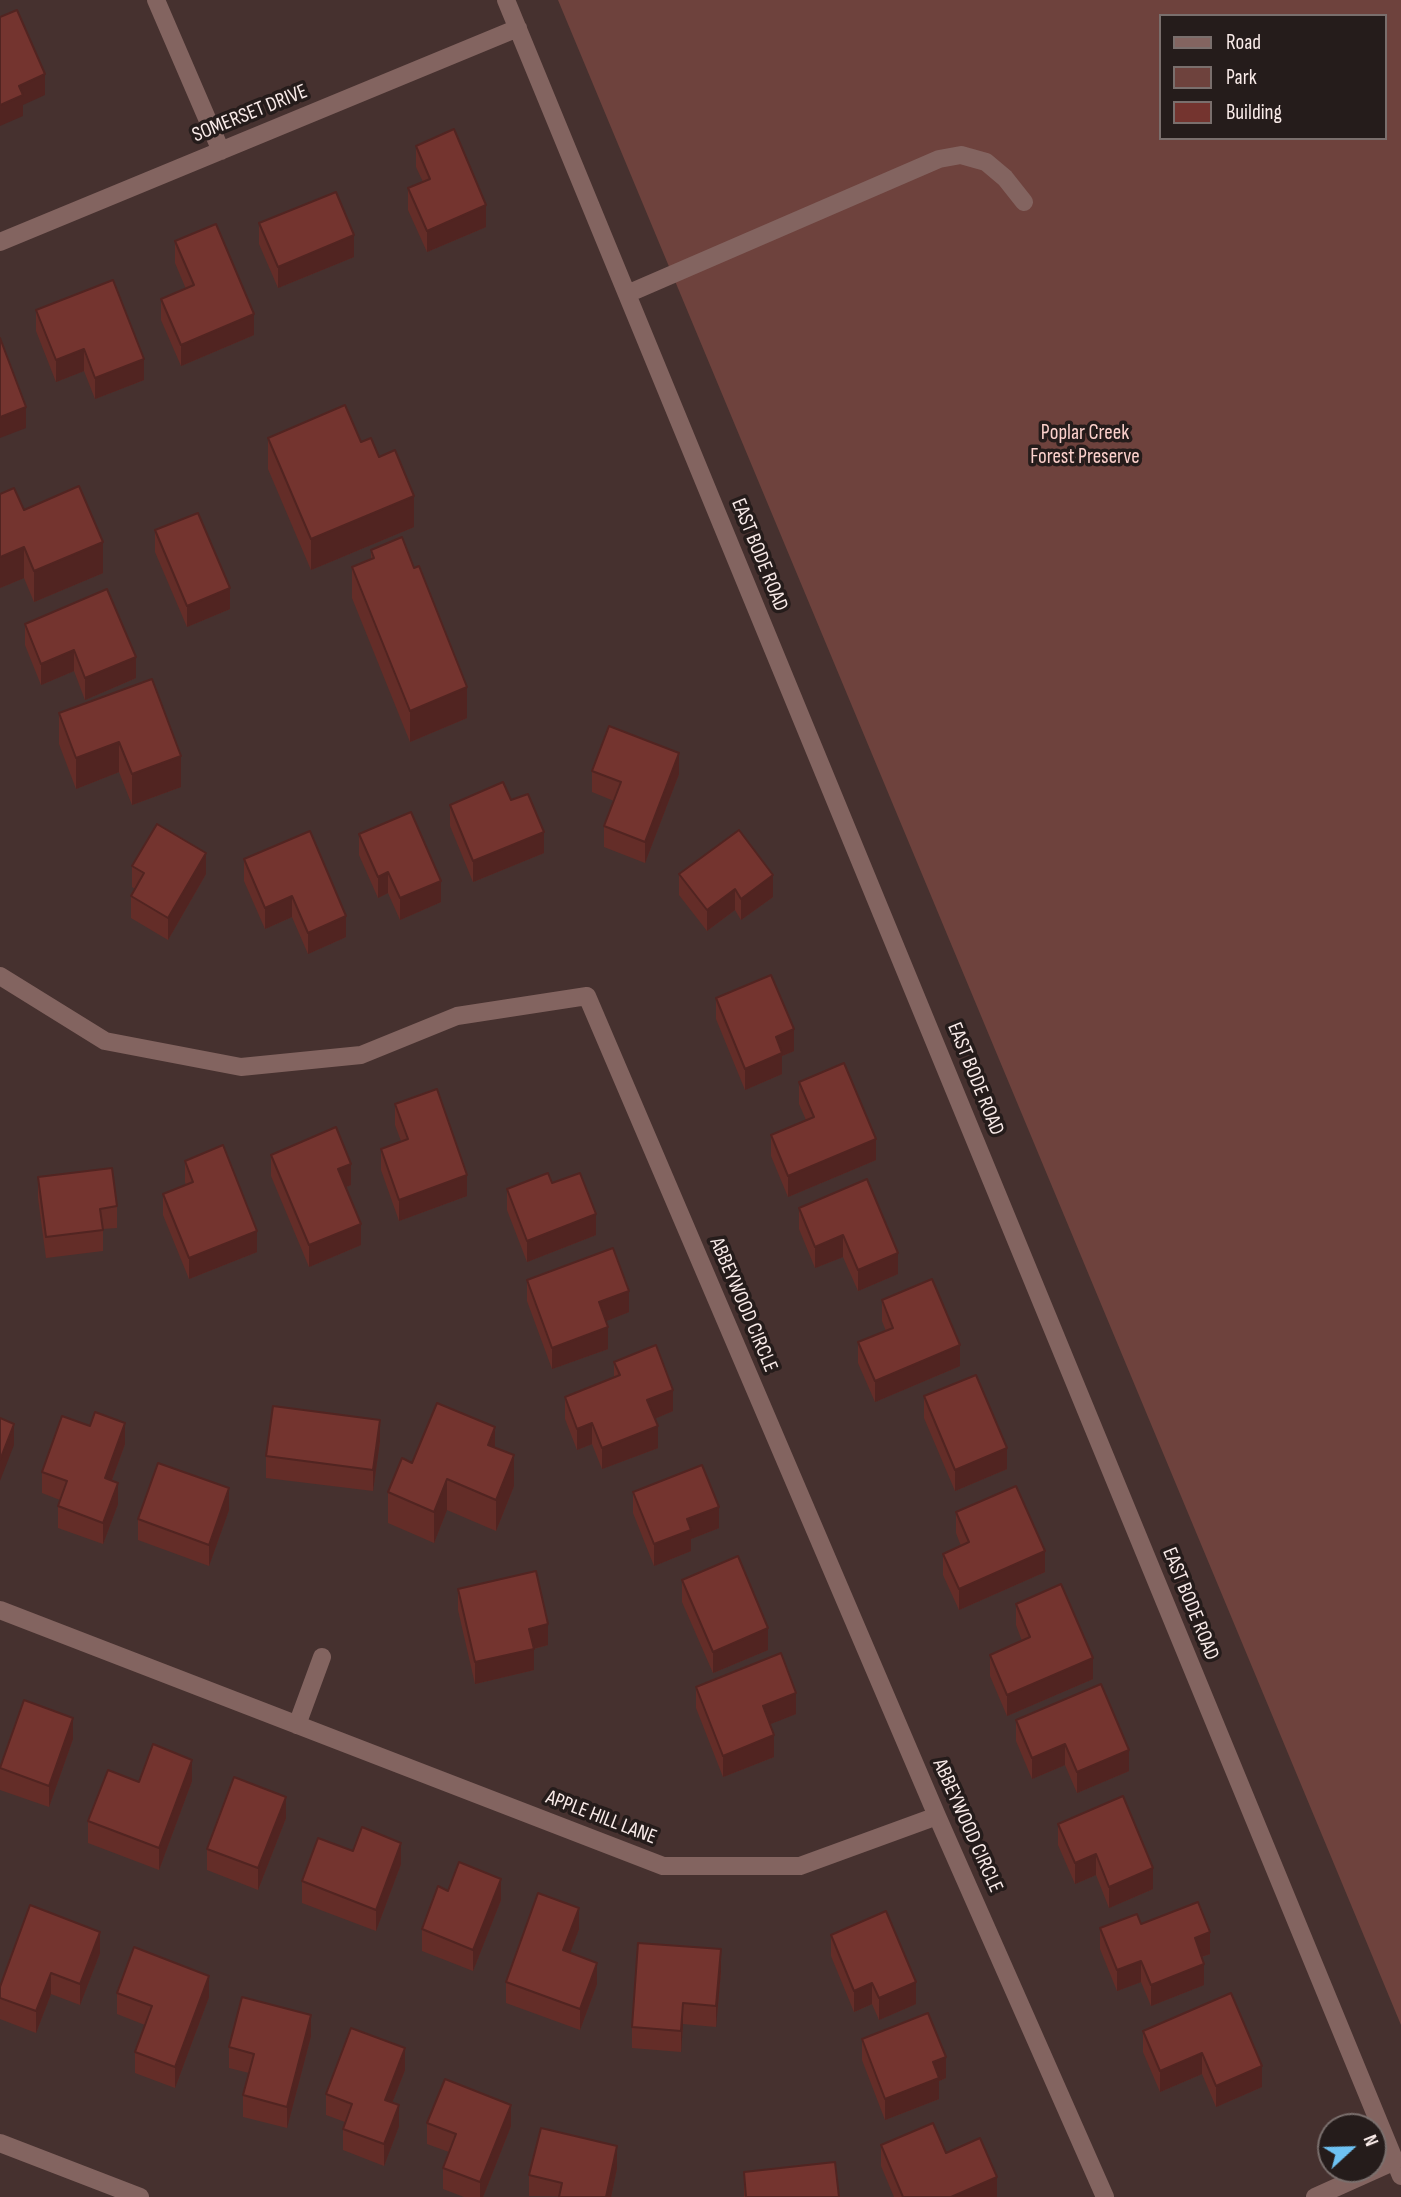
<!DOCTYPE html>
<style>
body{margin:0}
#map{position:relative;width:1401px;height:2197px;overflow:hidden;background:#46312f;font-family:"Sofia Sans Condensed",sans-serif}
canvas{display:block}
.legend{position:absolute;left:1159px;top:14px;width:228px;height:126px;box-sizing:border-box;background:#251c1b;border:2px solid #7a6f6d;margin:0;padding:9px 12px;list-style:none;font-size:21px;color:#f9ebe9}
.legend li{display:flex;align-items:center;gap:14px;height:35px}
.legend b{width:35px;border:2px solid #7a6f6d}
.north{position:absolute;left:1317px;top:2113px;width:70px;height:70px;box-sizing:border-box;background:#251c1b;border:2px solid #7a6f6d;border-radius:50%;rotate:68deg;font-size:19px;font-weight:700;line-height:28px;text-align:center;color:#f9ebe9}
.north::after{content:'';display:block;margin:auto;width:24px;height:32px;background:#6ec2f3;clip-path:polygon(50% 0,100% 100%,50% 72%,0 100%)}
</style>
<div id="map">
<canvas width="1401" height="2197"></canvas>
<ul class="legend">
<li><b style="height:9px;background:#836460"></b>Road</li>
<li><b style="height:19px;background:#6e423d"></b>Park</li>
<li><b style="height:19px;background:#74342f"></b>Building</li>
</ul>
<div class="north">N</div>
</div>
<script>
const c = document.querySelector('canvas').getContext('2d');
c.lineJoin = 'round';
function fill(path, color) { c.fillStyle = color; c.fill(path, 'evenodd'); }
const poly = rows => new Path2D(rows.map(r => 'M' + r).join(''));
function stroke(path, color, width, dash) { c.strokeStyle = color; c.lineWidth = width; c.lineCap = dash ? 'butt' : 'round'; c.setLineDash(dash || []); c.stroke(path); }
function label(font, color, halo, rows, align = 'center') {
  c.font = font + ' "Sofia Sans Condensed",sans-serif'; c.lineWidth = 7; c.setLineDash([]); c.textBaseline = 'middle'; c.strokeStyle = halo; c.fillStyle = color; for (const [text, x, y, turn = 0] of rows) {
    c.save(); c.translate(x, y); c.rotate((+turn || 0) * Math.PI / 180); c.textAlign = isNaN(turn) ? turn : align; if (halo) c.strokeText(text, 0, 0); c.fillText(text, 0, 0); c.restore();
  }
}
fill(poly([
 [558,0,1401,0,1401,2025,1213,1573],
 [1161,16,1385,16,1385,138,1161,138]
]), '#6e423d');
stroke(poly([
 [156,0,221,151],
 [506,0,1401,2176],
 [0,242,518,28],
 [627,294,939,159,961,155,986,162,1005,178,1024,202],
 [0,976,105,1041,241,1067,361,1055,457,1016,587,996,937,1816,1105,2197],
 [0,1610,663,1866,800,1866,937,1816],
 [297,1725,322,1657],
 [0,2143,140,2197],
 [1315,2197,1395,2161]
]), '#836460', 18);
fill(poly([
 [416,146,486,227,427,252,408,210,408,188,423,182,416,167],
 [259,223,354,257,278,288,259,244],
 [175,241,254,335,181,366,161,320,161,299,186,289,175,263],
 [36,310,144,380,95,399,84,371,56,382,36,331],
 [268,438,361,442,379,457,414,527,311,570,268,469],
 [0,494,24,510,103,573,34,602,24,578,0,588],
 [155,530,230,609,187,627,155,552],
 [371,550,467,718,410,742,352,598,352,567,371,560],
 [25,624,136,678,85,700,74,671,41,685,25,645],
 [152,679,181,787,132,805,119,772,76,789,59,744,59,713],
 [592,771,679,774,645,863,604,847,604,826,614,801,592,792],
 [511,800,544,853,473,882,450,826,450,805],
 [359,834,441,902,400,920,388,893,378,898,359,855],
 [244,859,346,937,308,954,292,917,265,929,244,881],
 [132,866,206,874,168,940,131,918,131,896,135,889,132,887],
 [679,874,773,897,741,920,735,910,707,931,679,895],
 [716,998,794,1051,782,1056,782,1074,745,1090,716,1019],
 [799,1082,876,1160,788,1197,771,1156,771,1135,806,1120,799,1104],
 [395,1104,467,1196,399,1221,381,1170,381,1149,401,1141,395,1125],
 [271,1155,351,1185,346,1187,361,1245,309,1267,271,1176],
 [185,1161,257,1252,189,1279,163,1215,163,1194,186,1185,185,1182],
 [38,1177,117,1206,117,1228,103,1229,103,1251,46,1258,38,1198],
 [867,1179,898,1274,858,1291,843,1257,815,1268,799,1229,799,1208],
 [552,1183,596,1235,527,1262,507,1210,507,1189],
 [527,1280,629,1312,606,1321,608,1349,552,1369,527,1301],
 [882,1300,960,1366,875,1402,858,1363,858,1342,886,1331,882,1321],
 [614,1362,673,1411,654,1419,658,1448,602,1469,592,1444,577,1450,565,1419,565,1397,614,1378],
 [924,1396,1007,1469,955,1491,924,1418],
 [380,1441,373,1491,266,1478,266,1456],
 [125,1444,112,1480,118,1504,103,1544,58,1528,58,1506,60,1500,42,1493,42,1472],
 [495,1448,514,1486,496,1531,447,1510,434,1543,388,1523,388,1492,412,1463],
 [633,1492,719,1528,691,1539,691,1551,654,1566,633,1513],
 [229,1510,209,1566,138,1540,138,1519],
 [956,1512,1045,1572,959,1610,943,1575,943,1554,961,1546,956,1533],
 [682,1580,768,1650,713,1673,682,1602],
 [458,1589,548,1645,534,1649,534,1670,475,1684,458,1610],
 [1016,1604,1093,1679,1007,1716,990,1676,990,1655,1022,1641,1016,1625],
 [696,1687,796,1714,770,1724,774,1757,723,1777,696,1708],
 [1016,1720,1129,1771,1077,1793,1065,1765,1032,1779,1016,1741],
 [73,1739,49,1807,0,1790,0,1768],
 [192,1781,159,1870,88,1843,88,1821,139,1782],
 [286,1818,258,1890,207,1870,207,1849],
 [1058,1824,1153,1889,1109,1908,1096,1875,1075,1884,1058,1845],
 [401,1864,376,1931,302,1903,302,1881],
 [448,1891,501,1900,473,1971,422,1951,422,1929],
 [1141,1924,1210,1954,1202,1957,1204,1985,1151,2006,1141,1982,1117,1991,1100,1949,1100,1928],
 [579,1929,570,1953,597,1984,580,2030,506,2003,506,1982],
 [831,1935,916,2004,879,2020,872,2004,854,2012,831,1956],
 [100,1953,80,2005,51,1994,36,2033,0,2019,0,1987],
 [721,1971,716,2027,683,2024,681,2052,632,2048,632,2027],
 [117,1993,209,1997,175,2088,135,2073,135,2052,145,2025,117,2014],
 [1231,1993,1262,2087,1216,2107,1202,2074,1160,2092,1143,2052,1143,2031],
 [311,2036,287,2128,243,2117,243,2095,249,2073,229,2068,229,2047],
 [862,2039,946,2078,939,2081,939,2099,885,2120,862,2060],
 [405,2070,392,2103,399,2126,384,2166,343,2150,343,2129,345,2122,326,2115,326,2094],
 [427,2123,511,2126,483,2197,464,2197,443,2189,443,2168,449,2152,427,2144],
 [881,2145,946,2153,997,2197,894,2197,881,2166],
 [617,2168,611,2197,529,2196,529,2175],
 [744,2172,839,2197,744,2197]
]), '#642d28');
fill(poly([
 [45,74,45,95,23,105,23,116,0,126,0,105,19,86],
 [486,205,486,227,427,252,427,231],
 [354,235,354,257,278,288,278,267],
 [254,314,254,335,181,366,181,345],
 [84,349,84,371,56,382,56,360],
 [144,359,144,380,95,399,95,378],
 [26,407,26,428,0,438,0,417],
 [414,496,414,527,311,570,311,539],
 [103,542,103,573,34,602,34,571],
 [24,547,24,578,0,588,0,557],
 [230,588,230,609,187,627,187,606],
 [74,650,74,671,41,685,41,664],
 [136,657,136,678,85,700,85,678],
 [467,687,467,718,410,742,410,711],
 [119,742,119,772,76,789,76,758],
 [679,753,679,774,645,863,645,842],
 [181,756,181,787,132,805,132,774],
 [544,832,544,853,473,882,473,861],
 [206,853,206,874,168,940,168,918],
 [388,872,388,893,378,898,378,877],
 [773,875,773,897,741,920,741,899],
 [441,881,441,902,400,920,400,898],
 [735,889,735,910,707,931,707,910],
 [292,896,292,917,265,929,265,908],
 [346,916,346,937,308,954,308,933],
 [794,1029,794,1051,782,1056,782,1074,745,1090,745,1069,776,1037],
 [876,1139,876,1160,788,1197,788,1176],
 [351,1164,351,1185,338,1190,338,1169],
 [467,1175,467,1196,399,1221,399,1200],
 [596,1214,596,1235,527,1262,527,1241],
 [361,1224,361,1245,309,1267,309,1245],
 [257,1231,257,1252,189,1279,189,1258],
 [843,1235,843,1257,815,1268,815,1247],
 [898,1253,898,1274,858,1291,858,1270],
 [629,1291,629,1312,599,1324,599,1302],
 [608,1327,608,1349,552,1369,552,1348],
 [960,1345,960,1366,875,1402,875,1381],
 [673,1390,673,1411,647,1422,647,1400],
 [380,1420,380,1441,373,1491,373,1470],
 [125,1423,125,1444,105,1499,105,1478],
 [592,1423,592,1444,577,1450,577,1429],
 [14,1424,14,1445,0,1481,0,1460],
 [658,1426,658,1448,602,1469,602,1448],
 [495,1427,495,1458,488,1445],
 [1007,1448,1007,1469,955,1491,955,1470],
 [514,1455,514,1486,496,1531,496,1500],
 [447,1479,447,1510,434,1543,434,1512],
 [118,1483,118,1504,103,1544,103,1523],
 [229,1488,229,1510,209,1566,209,1545],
 [719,1507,719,1528,691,1539,691,1551,654,1566,654,1544,687,1519],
 [1045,1551,1045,1572,959,1610,959,1589],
 [548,1624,548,1645,529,1650,529,1629],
 [768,1628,768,1650,713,1673,713,1652],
 [534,1649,534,1670,475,1684,475,1662],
 [1093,1658,1093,1679,1007,1716,1007,1695],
 [796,1693,796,1714,763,1727,763,1706],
 [73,1718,73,1739,49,1807,49,1786],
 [774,1735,774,1757,723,1777,723,1756],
 [1065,1744,1065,1765,1032,1779,1032,1758],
 [1129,1750,1129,1771,1077,1793,1077,1772],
 [192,1760,192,1781,159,1870,159,1848],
 [286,1797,286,1818,258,1890,258,1868],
 [401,1843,401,1864,376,1931,376,1910],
 [1096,1854,1096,1875,1075,1884,1075,1863],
 [1153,1868,1153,1889,1109,1908,1109,1887],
 [501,1879,501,1900,473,1971,473,1950],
 [579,1908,579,1929,563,1972,563,1950],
 [100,1932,100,1953,80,2005,80,1984],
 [1210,1932,1210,1954,1195,1959,1195,1938],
 [721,1949,721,1971,716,2027,716,2006],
 [1141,1961,1141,1982,1117,1991,1117,1970],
 [597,1963,597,1984,580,2030,580,2009],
 [1204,1964,1204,1985,1151,2006,1151,1985],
 [51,1973,51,1994,36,2033,36,2011],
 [209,1976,209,1997,175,2088,175,2067],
 [916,1982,916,2004,879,2020,879,1998],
 [872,1983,872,2004,854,2012,854,1991],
 [683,2003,683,2024,681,2052,681,2031],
 [311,2015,311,2036,287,2128,287,2107],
 [405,2048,405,2070,385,2121,385,2100],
 [1202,2053,1202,2074,1160,2092,1160,2071],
 [946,2057,946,2078,939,2081,939,2099,885,2120,885,2099,933,2062],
 [1262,2066,1262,2087,1216,2107,1216,2086],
 [399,2105,399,2126,384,2166,384,2144],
 [511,2105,511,2126,483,2197,480,2197,480,2182],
 [617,2146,617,2168,611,2197,606,2197],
 [997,2177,997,2197,951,2197]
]), '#512421');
const building = poly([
 [17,10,45,74,19,86,23,95,0,105,0,17,17,10],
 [454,129,486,205,427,231,408,188,430,179,416,146,454,129],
 [336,192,354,235,278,267,259,223,336,192],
 [216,224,254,314,181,345,161,299,194,285,175,241,216,224],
 [113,280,144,359,95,378,84,349,56,360,36,310,113,280],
 [0,338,26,407,0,417,0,338],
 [345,405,361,442,371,438,379,457,395,450,414,496,311,539,268,438,345,405],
 [79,486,103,542,34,571,24,547,0,557,0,494,14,488,24,510,79,486],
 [198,513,230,588,187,606,155,530,198,513],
 [402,537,414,568,419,566,467,687,410,711,352,567,374,558,371,550,402,537],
 [107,589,136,657,85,678,74,650,41,664,25,624,107,589],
 [152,679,181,756,132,774,119,742,76,758,59,713,152,679],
 [609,726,679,753,645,842,604,826,621,782,592,771,609,726],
 [503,782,511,800,528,794,544,832,473,861,450,805,503,782],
 [411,812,441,881,400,898,388,872,378,877,359,834,411,812],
 [157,824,206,853,168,918,131,896,144,873,132,866,157,824],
 [739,830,773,875,741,899,735,889,707,910,679,874,739,830],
 [310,831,346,916,308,933,292,896,265,908,244,859,310,831],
 [771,975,794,1029,776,1037,782,1053,745,1069,716,998,771,975],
 [844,1063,876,1139,788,1176,771,1135,814,1117,799,1082,844,1063],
 [437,1089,467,1175,399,1200,381,1149,408,1139,395,1104,437,1089],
 [336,1127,351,1164,338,1169,361,1224,309,1245,271,1155,336,1127],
 [223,1145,257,1231,189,1258,163,1194,193,1182,185,1161,223,1145],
 [112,1168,117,1206,100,1209,103,1230,46,1237,38,1177,112,1168],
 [548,1173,552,1183,580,1173,596,1214,527,1241,507,1189,548,1173],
 [867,1179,898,1253,858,1270,843,1235,815,1247,799,1208,867,1179],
 [613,1248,629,1291,599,1302,608,1327,552,1348,527,1280,613,1248],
 [932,1279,960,1345,875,1381,858,1342,893,1328,882,1300,932,1279],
 [656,1345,673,1390,647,1400,658,1426,602,1448,592,1423,577,1429,565,1397,620,1375,614,1362,656,1345],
 [976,1375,1007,1448,955,1470,924,1396,976,1375],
 [437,1403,495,1427,488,1445,514,1455,496,1500,447,1479,434,1512,388,1492,402,1458,412,1463,437,1403],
 [273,1406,380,1420,373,1470,266,1456,273,1406],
 [95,1412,125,1423,105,1478,118,1483,103,1523,58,1506,67,1481,42,1472,62,1416,90,1426,95,1412],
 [0,1418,14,1424,0,1460,0,1418],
 [158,1463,229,1488,209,1545,138,1519,158,1463],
 [702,1465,719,1507,687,1519,691,1530,654,1544,633,1492,702,1465],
 [1016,1486,1045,1551,959,1589,943,1554,969,1542,956,1512,1016,1486],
 [738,1556,768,1628,713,1652,682,1580,738,1556],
 [536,1571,548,1624,529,1629,534,1649,475,1662,458,1589,536,1571],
 [1061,1584,1093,1658,1007,1695,990,1655,1030,1637,1016,1604,1061,1584],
 [781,1653,796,1693,763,1706,774,1735,723,1756,696,1687,781,1653],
 [1101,1684,1129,1750,1077,1772,1065,1744,1032,1758,1016,1720,1101,1684],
 [24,1700,73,1718,49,1786,0,1768,24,1700],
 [153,1744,192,1760,159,1848,88,1821,108,1770,139,1782,153,1744],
 [234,1777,286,1797,258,1868,207,1849,234,1777],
 [1123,1796,1153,1868,1109,1887,1096,1854,1075,1863,1058,1824,1123,1796],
 [362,1827,401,1843,376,1910,302,1881,318,1838,353,1851,362,1827],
 [459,1862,501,1879,473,1950,422,1929,438,1886,448,1891,459,1862],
 [538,1893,579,1908,563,1950,597,1963,580,2009,506,1982,538,1893],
 [1198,1902,1210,1932,1195,1938,1204,1964,1151,1985,1141,1961,1117,1970,1100,1928,1137,1914,1141,1924,1198,1902],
 [30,1905,100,1932,80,1984,51,1973,36,2011,0,1998,0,1987,30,1905],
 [886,1911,916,1982,879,1998,872,1983,854,1991,831,1935,886,1911],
 [638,1943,721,1949,716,2006,683,2003,681,2031,632,2027,638,1943],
 [134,1947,209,1976,175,2067,135,2052,152,2006,117,1993,134,1947],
 [1231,1993,1262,2066,1216,2086,1202,2053,1160,2071,1143,2031,1231,1993],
 [242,1997,311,2015,287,2107,243,2095,254,2054,229,2047,242,1997],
 [928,2013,946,2057,933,2062,939,2078,885,2099,862,2039,928,2013],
 [351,2028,405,2048,385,2100,399,2105,384,2144,343,2129,352,2104,326,2094,351,2028],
 [445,2079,511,2105,480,2182,443,2168,456,2134,427,2123,445,2079],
 [933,2123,946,2153,980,2138,997,2177,951,2197,903,2197,881,2145,933,2123],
 [541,2128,617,2146,606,2197,559,2197,562,2183,529,2175,541,2128],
 [835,2162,839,2197,746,2197,744,2172,835,2162]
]);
fill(building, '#74342f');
stroke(building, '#512421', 2);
label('21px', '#f9ebe9', '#251c1b', [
 ["SOMERSET DRIVE",250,114,-22],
 ["EAST BODE ROAD",759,555,68],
 ["EAST BODE ROAD",975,1079,68],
 ["ABBEYWOOD CIRCLE",743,1305,67],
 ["EAST BODE ROAD",1190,1604,68],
 ["APPLE HILL LANE",601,1818,21],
 ["ABBEYWOOD CIRCLE",967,1826,66]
]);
label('21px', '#fcd1cc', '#251c1b', [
 ["Poplar Creek",1085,434],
 ["Forest Preserve",1085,458]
]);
</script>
